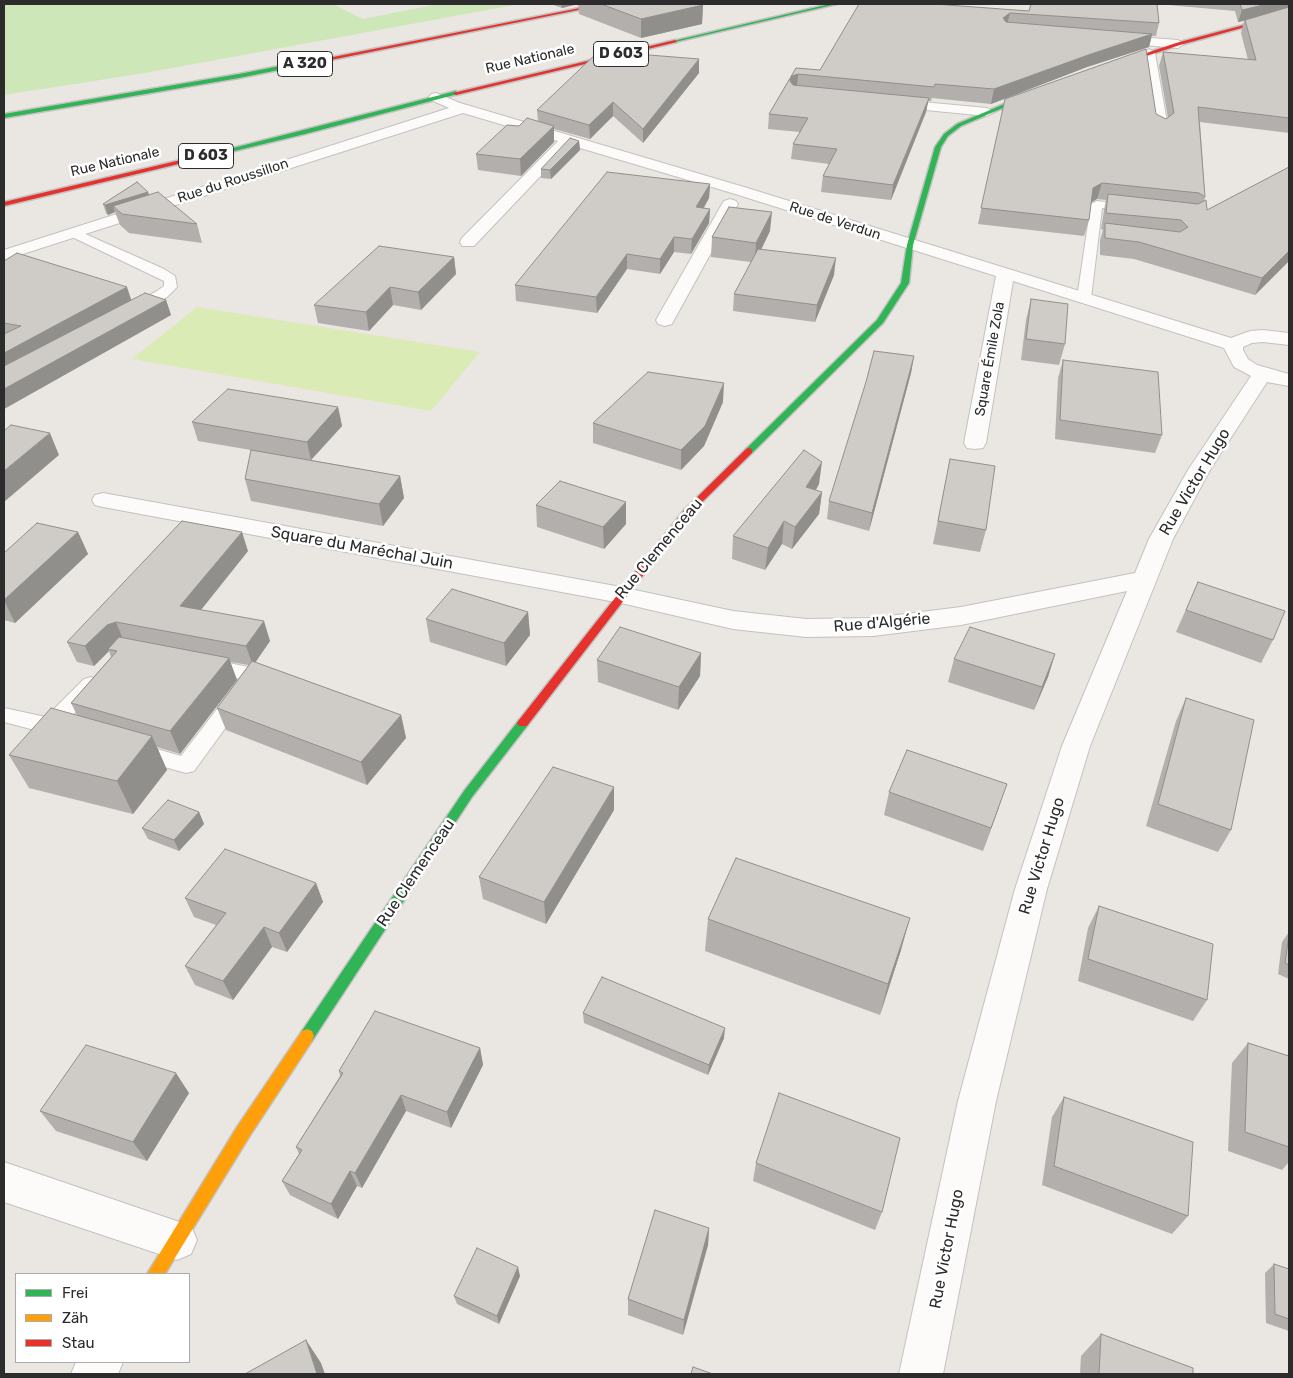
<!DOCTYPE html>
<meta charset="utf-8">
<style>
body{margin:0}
#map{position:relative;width:1293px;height:1378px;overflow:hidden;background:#eae6e1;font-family:Rubik,sans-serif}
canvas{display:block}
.frame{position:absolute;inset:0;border:5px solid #2c2c2c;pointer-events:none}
.legend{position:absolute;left:15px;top:1273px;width:175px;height:90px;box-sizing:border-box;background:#fff;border:1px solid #ababab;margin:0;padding:6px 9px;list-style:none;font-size:15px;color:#2c2c2c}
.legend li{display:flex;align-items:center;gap:10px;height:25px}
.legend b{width:25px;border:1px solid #ababab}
</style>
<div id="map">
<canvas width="1293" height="1378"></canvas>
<div class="frame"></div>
<ul class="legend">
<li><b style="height:6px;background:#30b455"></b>Frei</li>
<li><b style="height:6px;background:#ff9f0a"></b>Zäh</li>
<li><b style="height:6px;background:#e5322d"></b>Stau</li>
</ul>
</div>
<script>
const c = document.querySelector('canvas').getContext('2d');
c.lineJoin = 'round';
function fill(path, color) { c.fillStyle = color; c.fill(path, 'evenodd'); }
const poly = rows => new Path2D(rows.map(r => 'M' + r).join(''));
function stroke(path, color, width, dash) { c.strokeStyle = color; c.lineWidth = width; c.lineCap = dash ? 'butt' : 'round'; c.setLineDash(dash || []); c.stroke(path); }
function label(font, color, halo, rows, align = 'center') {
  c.font = font + ' Rubik,sans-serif'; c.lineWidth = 5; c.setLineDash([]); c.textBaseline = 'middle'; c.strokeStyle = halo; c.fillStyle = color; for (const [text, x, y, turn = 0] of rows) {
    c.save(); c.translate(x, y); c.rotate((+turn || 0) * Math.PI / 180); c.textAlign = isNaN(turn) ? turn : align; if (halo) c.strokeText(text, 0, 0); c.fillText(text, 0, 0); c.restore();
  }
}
fill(poly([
 [4,4,333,4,363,19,438,4,520,4,145,73,4,95]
]), '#cde7b8');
fill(poly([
 [197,307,480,352,431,411,132,359]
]), '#daebb6');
const lane = poly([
 [1097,201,1131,205,1137,208,1131,211,1102,208,1091,298,1084,302,1077,298,1091,204,1097,201],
 [74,229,164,269,175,276,177,287,167,297,138,313,128,313,126,310,128,307,157,291,164,286,164,281,70,236,68,233,74,229],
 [208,659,254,668,261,670,264,675,194,771,186,773,129,757,125,751,129,745,136,743,181,756,240,679,201,671,198,666,201,661,208,659],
 [91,677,98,679,101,684,98,689,57,731,50,734,4,722,4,708,46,717,84,679,91,677]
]);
const street = poly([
 [1114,35,1178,40,1184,44,1178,48,1110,42,1108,39,1114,35],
 [1149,49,1155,53,1168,128,1161,132,1154,128,1143,53,1149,49],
 [436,93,460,103,744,187,1231,338,1250,331,1263,330,1289,333,1289,345,1263,342,1252,343,1243,347,1243,350,1248,359,1257,365,1289,374,1289,386,1267,382,1210,470,1173,539,1090,746,1047,889,996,1101,943,1374,899,1374,958,1101,1015,889,1062,746,1127,591,961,625,873,636,806,637,733,629,621,603,103,507,95,505,92,500,95,495,103,493,621,587,733,611,806,619,873,618,961,607,1135,573,1149,539,1188,470,1251,376,1234,367,1224,348,1013,281,986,443,983,448,975,449,967,448,964,443,996,276,732,193,570,145,474,246,462,246,460,242,462,238,558,141,463,113,4,260,4,250,449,108,431,100,429,97,431,94,436,93],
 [890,99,987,108,994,112,987,116,885,106,883,103,885,100,890,99],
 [730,199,736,201,738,204,674,320,672,324,665,326,658,324,656,320,722,204,724,201,730,199],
 [4,1162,191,1226,197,1240,191,1254,177,1260,4,1202,4,1162],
 [76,1362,123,1362,118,1374,71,1374,76,1362]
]);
const fast = poly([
 [830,4,837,4,675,42,673,41,830,4],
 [331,56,333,59,239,78,4,118,4,114,239,74,331,56],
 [456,91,458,94,305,134,189,162,186,160,456,91],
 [1035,91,1040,92,961,126,948,136,941,147,913,245,909,283,883,323,752,453,746,453,746,449,877,320,901,283,907,245,935,147,944,134,957,124,1035,91],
 [523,719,527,720,529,723,527,726,472,797,312,1041,307,1043,302,1041,300,1036,302,1031,464,791,519,720,523,719]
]);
const slow = poly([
 [307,1029,312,1031,314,1036,312,1041,249,1137,165,1274,147,1274,237,1127,302,1031,307,1029]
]);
const jam = poly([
 [600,4,608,4,331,60,328,58,600,4],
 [1289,13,1289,15,1180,45,1113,67,1108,66,1176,43,1289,13],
 [675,40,677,42,456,95,453,93,675,40],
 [189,158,191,159,191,161,4,206,4,202,189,158],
 [749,448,752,449,752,453,691,513,527,726,519,726,517,723,519,720,685,509,746,449,749,448]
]);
stroke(lane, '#c3c2c2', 2);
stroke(street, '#c3c2c2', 2);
stroke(fast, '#c3c2c2', 3);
stroke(slow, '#c3c2c2', 3);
stroke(jam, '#c3c2c2', 3);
fill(lane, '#fcfbfa');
fill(street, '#fcfbfa');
fill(fast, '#30b455');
fill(slow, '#ff9f0a');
fill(jam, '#e5322d');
fill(poly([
 [551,4,700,4,703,5,702,24,641,38,579,14,578,4,562,8],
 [859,4,1029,11,1031,4,1289,4,1289,133,1200,122,1205,197,1204,201,1207,210,1289,167,1289,261,1255,295,1134,259,1100,255,1100,240,1103,230,1101,229,1104,210,1106,200,1097,199,1091,202,1089,220,1084,236,978,224,1005,99,1156,114,1166,119,1168,118,1159,66,1163,52,1248,60,1241,33,1244,21,1238,22,1235,11,1157,4,1159,23,1156,36,1152,36,1149,47,1087,67,991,104,932,98,931,101,928,101,926,112,891,200,821,192,823,176,829,164,791,159,793,144,800,132,768,129,769,114,796,68,820,70],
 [699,73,643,143,613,116,590,139,554,129,554,142,521,176,478,170,476,154,519,126,538,121,537,110],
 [579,141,580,150,551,179,541,178,541,169],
 [710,184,709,198,704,208,710,209,709,223,691,254,674,252,660,274,627,269,597,313,516,301,515,285],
 [148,192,149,195,197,224,202,243,129,233,120,225,115,212,108,215,106,213,103,204],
 [770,231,761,250,834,275,815,322,733,311,734,294,751,262,711,257,712,237],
 [454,257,456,274,421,310,393,305,369,331,318,323,314,305],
 [4,261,131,300,166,300,171,315,4,409],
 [1031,299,1065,344,1059,365,1021,360,1026,320],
 [914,356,911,373,869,531,827,519,829,501],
 [1063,360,1162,435,1155,453,1055,439,1058,378],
 [723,402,704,446,681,470,593,443,593,423],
 [338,407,342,426,311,460,400,476,404,498,383,526,251,501,245,479,251,450,198,441,192,422],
 [950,459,986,530,980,552,933,544],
 [819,484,816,490,822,492,819,514,792,549,782,544,765,570,732,559,733,536],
 [626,502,626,524,604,549,537,527,536,505],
 [78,532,88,554,15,623,4,620,4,553],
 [248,551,201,610,270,641,255,662,401,715,406,738,367,785,226,730,217,708,249,665,230,662,237,680,180,754,157,747,167,770,133,814,29,788,9,755,77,715,71,703,111,657,109,651,94,666,77,662,67,642],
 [1198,582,1273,640,1261,663,1176,632],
 [528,612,530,635,506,666,430,642,426,619],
 [701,653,700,676,678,710,598,682,597,660],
 [1055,654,1048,677,1034,710,948,682,954,659],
 [1186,698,1231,830,1218,852,1146,826,1176,721],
 [889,792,999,807,983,851,884,815],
 [614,810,546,924,483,899,479,877],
 [199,812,204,824,179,851,148,839,142,828],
 [316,883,323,902,287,952,272,947,233,1000,195,985,185,966,216,925,194,917,185,898],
 [1099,906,1207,1000,1193,1021,1078,981,1088,928],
 [708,919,901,950,880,1015,705,951],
 [1289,932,1289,979,1278,974,1282,942],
 [583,1013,724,1038,708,1075,584,1023],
 [1248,1043,1289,1056,1289,1162,1282,1170,1228,1151,1232,1063],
 [480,1048,483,1065,451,1128,406,1111,362,1188,357,1186,338,1219,290,1195,282,1181,299,1154,296,1147,340,1076,339,1071],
 [189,1093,147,1161,56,1131,40,1111],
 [1064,1097,1188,1216,1172,1234,1042,1185,1052,1117],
 [756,1163,882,1212,875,1230,753,1181],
 [709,1228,708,1245,683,1335,628,1315,628,1299],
 [1274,1264,1289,1269,1289,1331,1266,1323,1265,1273],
 [520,1276,499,1324,457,1304,454,1296],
 [1101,1334,1193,1374,1080,1374,1081,1356]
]), '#b2afac');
fill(poly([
 [561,4,578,4,562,8],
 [1267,4,1289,4,1289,10,1238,22,1242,10],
 [703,5,702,24,641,38,641,19],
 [1010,13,1007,25,1003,18],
 [1152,34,1149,47,1087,67,991,104,994,89,1091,54],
 [699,59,699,73,643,143,643,129],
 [798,74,797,88,790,81,792,76],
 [929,98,926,112,891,200,893,185],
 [613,102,613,116,590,139,589,125],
 [554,126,554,142,521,176,520,159],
 [579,141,580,150,551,179,550,170],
 [1102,183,1097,199,1089,204,1093,188],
 [710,184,709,198,695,222,696,207],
 [148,192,151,201,113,206,115,212,108,215,105,205],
 [710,209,709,223,691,254,692,239],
 [772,212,770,231,755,262,756,243],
 [674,237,674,252,660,274,660,259],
 [1289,251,1289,261,1255,295,1262,278],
 [627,254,627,269,597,313,596,297],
 [454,257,456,274,421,310,418,292],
 [836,258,834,275,815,322,817,305],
 [127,287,132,302,4,372,4,353],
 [390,287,393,305,369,331,366,312],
 [166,300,171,315,4,409,4,389],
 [914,356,911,373,869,531,872,513],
 [724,383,723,402,704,446,681,470,681,450],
 [338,407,342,426,311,460,307,442],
 [50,433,59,455,4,502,4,471],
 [822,462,819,484,804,509,806,487],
 [400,476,404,498,383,526,379,504],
 [822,492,819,514,792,549,795,527],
 [626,502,626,524,604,549,603,527],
 [784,521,782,544,765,570,768,548],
 [78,532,88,554,15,623,4,600],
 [242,532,248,551,188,626,180,606],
 [528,612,530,635,506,666,504,643],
 [264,621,270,641,253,666,246,646],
 [116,622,124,642,108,649,109,651,94,666,85,646,107,625],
 [701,653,700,676,678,710,679,687],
 [1055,654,1048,677,1034,710,1042,687],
 [229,658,237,680,180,754,170,731],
 [401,715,406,738,367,785,361,762],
 [152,736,167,770,133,814,117,781],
 [1007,784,999,807,983,851,991,828],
 [614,787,614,810,546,924,544,902],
 [199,812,204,824,179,851,174,840],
 [316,883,323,902,287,952,279,933],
 [910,918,901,950,880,1015,888,984],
 [264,927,272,947,233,1000,223,981],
 [725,1028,724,1038,708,1075,709,1065],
 [480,1048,483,1065,451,1128,447,1112],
 [176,1073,189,1093,147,1161,133,1142],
 [401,1095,406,1111,362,1188,355,1173],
 [350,1171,357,1186,338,1219,331,1204],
 [709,1228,708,1245,683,1335,684,1320],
 [518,1267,520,1276,499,1324,497,1316],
 [306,1340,321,1363,325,1374,317,1374]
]), '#918f8c');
const building = poly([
 [601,4,700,4,703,5,641,19,601,4],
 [859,4,934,4,1029,11,1031,4,1157,4,1159,23,1010,13,1003,18,1006,22,1152,34,1091,54,994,89,935,84,934,87,798,74,792,76,790,81,793,85,929,98,893,185,823,176,837,149,793,144,808,118,769,114,796,68,820,70,859,4],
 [1240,4,1267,4,1242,10,1240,4],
 [1289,7,1289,118,1198,107,1205,197,1199,193,1102,183,1093,188,1089,220,981,208,1005,99,1146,49,1156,114,1166,119,1174,113,1163,52,1256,60,1245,20,1289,7],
 [599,51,699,59,643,129,613,102,589,125,537,110,599,51],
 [527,118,554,126,520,159,476,154,507,125,519,126,527,118],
 [570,138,579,141,550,170,541,169,570,138],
 [1289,167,1289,251,1262,278,1139,242,1105,238,1105,223,1180,232,1188,227,1181,220,1106,213,1108,194,1198,204,1206,200,1207,210,1289,167],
 [607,172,710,184,696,207,710,209,692,239,674,237,660,259,627,254,596,297,515,285,607,172],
 [137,182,148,192,105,205,103,204,137,182],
 [158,192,197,224,122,214,113,206,158,192],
 [729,207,772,212,756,243,712,237,729,207],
 [379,246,454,257,418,292,390,287,366,312,314,305,379,246],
 [758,249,836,258,817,305,734,294,758,249],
 [17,253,127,287,4,353,4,334,21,326,4,323,4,261,17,253],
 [145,293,166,300,4,389,4,366,145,293],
 [1031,299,1068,304,1065,344,1026,339,1031,299],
 [874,351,914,356,872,513,829,501,866,382,874,351],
 [1063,360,1158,372,1162,435,1060,420,1063,360],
 [648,372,724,383,705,426,681,450,593,423,648,372],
 [228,389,338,407,307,442,192,422,228,389],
 [11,425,50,433,4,471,4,431,11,425],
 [251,450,400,476,379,504,245,479,251,450],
 [804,450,822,462,806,487,822,492,795,527,784,521,768,548,733,536,804,450],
 [950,459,995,466,986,530,938,521,950,459],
 [560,481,626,502,603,527,536,505,560,481],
 [182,521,242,532,180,606,264,621,246,646,116,622,107,625,85,646,67,642,182,521],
 [37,523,78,532,4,600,4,553,37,523],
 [1198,582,1285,611,1273,640,1186,610,1198,582],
 [452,589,528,612,504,643,426,619,452,589],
 [620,627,701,653,679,687,597,660,620,627],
 [970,627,1055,654,1042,687,954,659,970,627],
 [119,637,229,658,170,731,71,703,117,651,108,649,119,637],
 [252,661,401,715,361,762,217,708,252,661],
 [1186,698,1254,720,1231,830,1158,804,1186,698],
 [51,708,152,736,117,781,9,755,51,708],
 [907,750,1007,784,991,828,889,792,907,750],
 [553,767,614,787,544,902,479,877,553,767],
 [168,800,199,812,174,840,142,828,168,800],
 [225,849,316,883,279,933,264,927,223,981,185,966,226,913,185,898,225,849],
 [736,858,910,918,888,984,708,919,736,858],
 [1099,906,1213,944,1207,1000,1088,959,1099,906],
 [1289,935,1289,965,1285,963,1289,935],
 [602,977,725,1028,709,1065,583,1013,602,977],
 [375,1011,480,1048,447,1112,401,1095,355,1173,350,1171,331,1204,282,1181,302,1150,296,1147,343,1073,339,1071,375,1011],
 [1248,1043,1289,1056,1289,1147,1245,1132,1248,1043],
 [86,1045,176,1073,133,1142,40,1111,86,1045],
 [779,1093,900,1138,882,1212,756,1163,779,1093],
 [1064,1097,1193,1142,1188,1216,1054,1166,1064,1097],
 [655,1210,709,1228,684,1320,628,1299,655,1210],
 [477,1248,518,1267,497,1316,454,1296,477,1248],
 [1274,1264,1289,1269,1289,1319,1275,1314,1274,1264],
 [1101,1334,1193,1368,1193,1374,1099,1374,1101,1334],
 [306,1340,317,1374,245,1374,306,1340],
 [693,1367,713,1374,691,1374,693,1367]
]);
fill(building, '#cfccc8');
stroke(building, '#918f8c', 1);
label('14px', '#2c2c2c', '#fff', [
 ["Rue Nationale",530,59,-13],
 ["Rue Nationale",115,162,-13],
 ["Rue du Roussillon",233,181,-18],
 ["Rue de Verdun",835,221,18],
 ["Square Émile Zola",990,359,-80]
]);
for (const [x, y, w] of [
 [621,54,55],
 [305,64,55],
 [206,156,55]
]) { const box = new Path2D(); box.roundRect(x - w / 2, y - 12.5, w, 25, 4); c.fillStyle = '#fff'; c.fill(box); stroke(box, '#2c2c2c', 1); }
label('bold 15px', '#2c2c2c', null, [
 ["D 603",621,54],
 ["A 320",305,64],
 ["D 603",206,156]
]);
label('16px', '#2c2c2c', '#fff', [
 ["Rue Victor Hugo",1195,482,-59],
 ["Square du Maréchal Juin",362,548,10],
 ["Rue Clemenceau",659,549,-50],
 ["Rue d'Algérie",882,623,-5],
 ["Rue Victor Hugo",1042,856,-73],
 ["Rue Clemenceau",416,873,-56],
 ["Rue Victor Hugo",947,1249,-79]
]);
</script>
